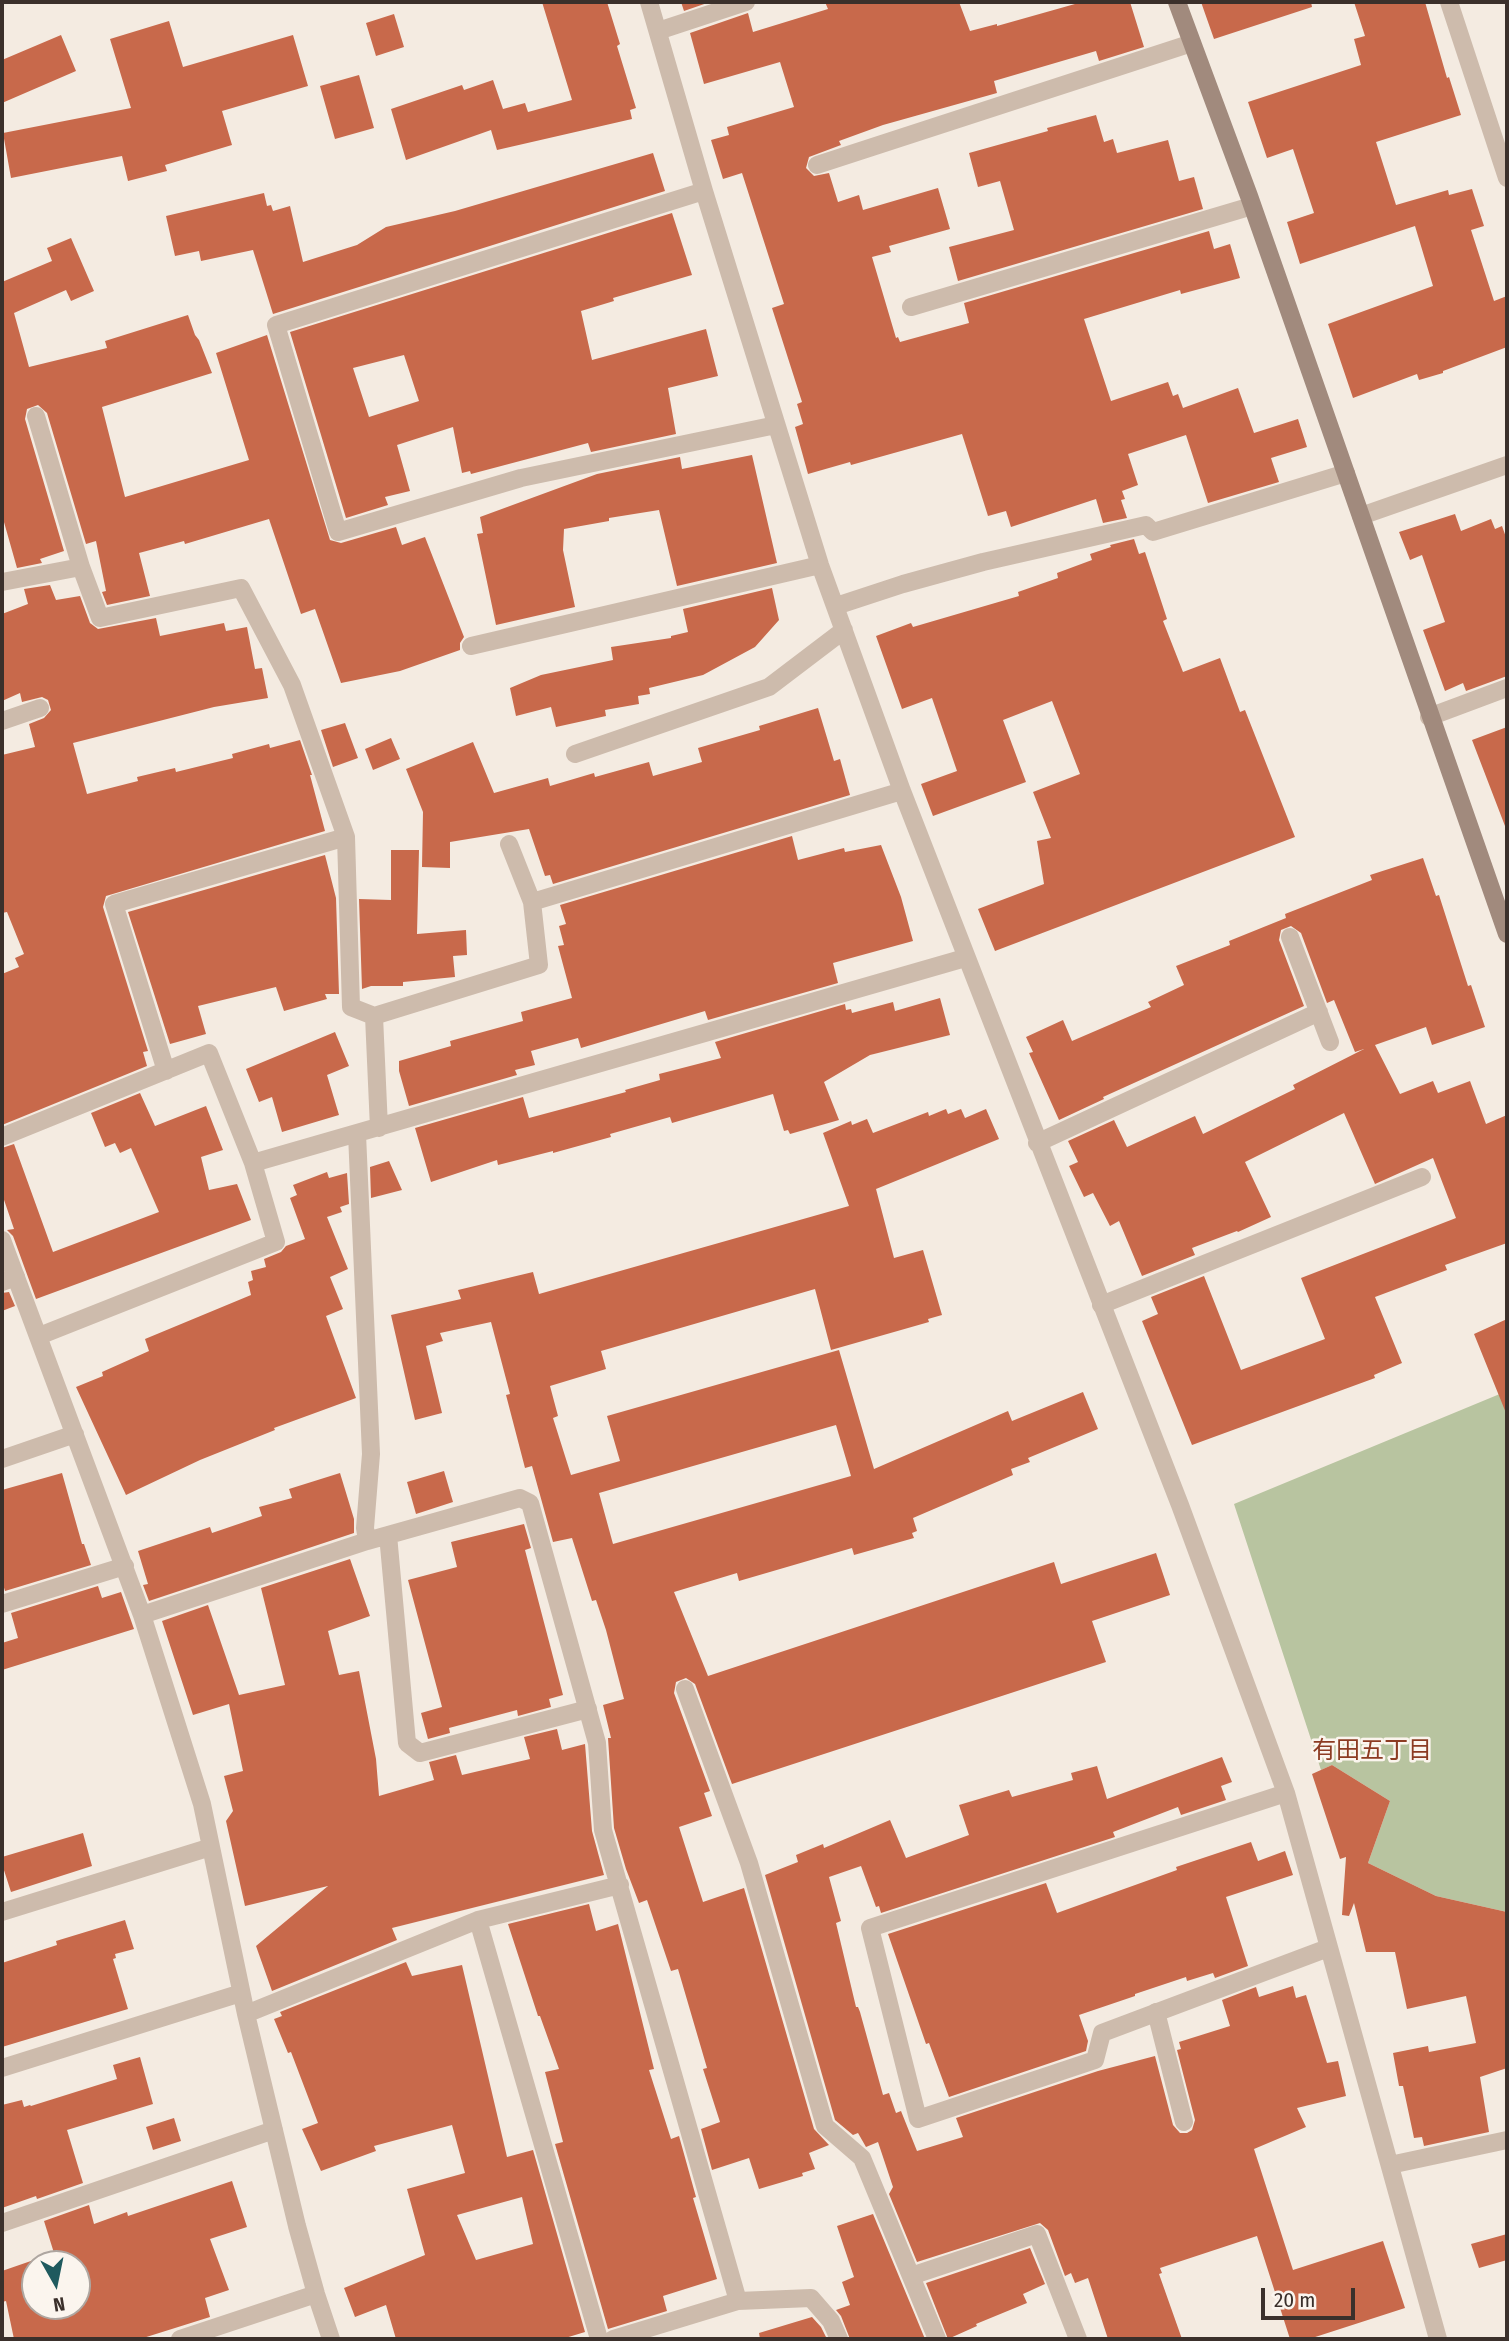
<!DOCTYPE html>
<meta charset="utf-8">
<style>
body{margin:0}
#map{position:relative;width:1509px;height:2341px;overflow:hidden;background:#f4ebe1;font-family:"Fira Sans Condensed",sans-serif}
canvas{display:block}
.frame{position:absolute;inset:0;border:4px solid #3b302b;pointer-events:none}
.north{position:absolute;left:21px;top:2250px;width:70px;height:70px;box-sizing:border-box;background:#fbf5ee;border:2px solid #aea6a0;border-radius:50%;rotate:171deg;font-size:19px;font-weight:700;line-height:28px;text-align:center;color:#3b302b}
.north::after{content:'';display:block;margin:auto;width:24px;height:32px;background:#1f5a5e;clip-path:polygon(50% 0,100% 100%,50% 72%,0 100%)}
.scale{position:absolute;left:1261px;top:2288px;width:94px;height:32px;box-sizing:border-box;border:4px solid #3b302b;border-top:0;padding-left:9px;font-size:21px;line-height:24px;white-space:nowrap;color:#3b302b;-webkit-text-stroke:5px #fbf5ee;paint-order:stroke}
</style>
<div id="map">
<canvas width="1509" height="2341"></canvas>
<div class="frame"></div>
<div class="north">N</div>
<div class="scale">20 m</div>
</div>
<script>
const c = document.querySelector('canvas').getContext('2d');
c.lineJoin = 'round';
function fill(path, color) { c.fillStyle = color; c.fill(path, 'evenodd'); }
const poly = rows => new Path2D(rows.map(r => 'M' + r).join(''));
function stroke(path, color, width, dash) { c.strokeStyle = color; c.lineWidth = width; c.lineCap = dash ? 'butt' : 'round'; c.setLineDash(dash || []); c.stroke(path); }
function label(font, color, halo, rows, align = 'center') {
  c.font = font + ' "Fira Sans Condensed","Noto Sans JP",sans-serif'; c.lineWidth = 5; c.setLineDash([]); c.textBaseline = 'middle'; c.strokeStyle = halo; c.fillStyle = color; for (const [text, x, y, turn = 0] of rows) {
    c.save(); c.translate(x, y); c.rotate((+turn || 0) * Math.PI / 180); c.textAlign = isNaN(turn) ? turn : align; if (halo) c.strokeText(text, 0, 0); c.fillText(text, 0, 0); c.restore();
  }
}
fill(poly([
 [1507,1391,1507,1912,1436,1896,1368,1863,1390,1801,1332,1765,1321,1770,1234,1504]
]), '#b8c4a0');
fill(poly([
 [542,2,607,2,620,44,617,46,636,108,630,110,632,119,497,150,491,130,406,160,391,109,462,85,464,90,493,80,503,109,525,103,528,112,572,100],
 [681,2,710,2,684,11],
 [825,2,959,2,970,31,997,24,997,26,1082,2,1130,2,1144,47,1099,61,1096,51,994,81,997,93,883,125,839,141,841,145,809,157,806,168,814,176,829,173,838,202,859,195,863,210,938,188,950,229,889,246,891,252,872,257,896,338,898,337,900,342,969,323,964,303,1209,231,1214,249,1230,244,1240,278,1181,294,1180,290,1084,319,1111,401,1168,382,1173,396,1178,394,1183,408,1238,388,1254,433,1298,419,1307,447,1271,458,1279,482,1208,503,1186,435,1128,454,1138,485,1122,491,1125,499,1121,500,1127,518,1103,523,1096,499,1011,527,1006,511,988,516,962,434,851,465,850,462,808,474,795,427,803,424,797,404,802,402,772,308,784,304,742,173,723,179,711,140,729,135,727,127,794,107,780,62,704,84,690,33,748,13,753,32,828,9],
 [1201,2,1311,2,1312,7,1214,39],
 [1354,2,1425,2,1447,78,1449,77,1461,115,1376,142,1396,205,1448,190,1449,195,1472,189,1484,226,1471,230,1494,301,1507,296,1507,347,1443,371,1443,373,1419,380,1417,374,1353,398,1328,324,1433,286,1415,226,1300,264,1287,222,1314,213,1293,149,1267,158,1248,102,1361,65,1354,39,1365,36],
 [394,14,404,47,376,56,366,23],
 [169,21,183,67,293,35,308,86,222,111,232,145,165,165,167,171,128,181,122,156,11,178,3,133,131,108,110,39],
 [61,35,76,71,2,103,2,60],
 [359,75,374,128,335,139,320,86],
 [1096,115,1104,142,1113,139,1117,153,1168,140,1179,181,1194,177,1203,209,958,281,949,247,1014,230,1000,181,978,187,969,153,1048,131,1047,128],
 [653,153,665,191,273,314,253,250,201,261,199,251,175,256,166,216,264,193,267,206,271,205,273,211,290,206,303,262,357,245,386,227,455,211],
 [672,213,692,275,613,298,614,301,581,311,592,360,706,329,718,376,668,388,676,434,591,452,588,443,471,474,470,471,462,473,453,427,397,445,410,491,385,497,388,505,346,518,290,332],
 [404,355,419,401,369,417,353,368],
 [71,238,94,291,71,301,66,290,14,313,29,367,107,348,105,341,188,315,195,335,199,340,212,373,102,407,125,497,249,460,216,353,267,335,330,540,341,543,396,527,402,545,425,537,464,637,460,643,460,650,400,671,341,683,315,609,301,614,269,519,185,544,184,541,139,553,150,596,107,605,102,592,106,591,96,541,86,544,47,413,38,405,27,409,25,419,64,551,40,559,42,563,17,568,2,515,2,282,52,261,47,248],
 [752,455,777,563,677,586,659,510,609,518,609,521,564,529,563,550,575,607,496,625,477,534,483,533,480,517,597,474,680,457,682,469],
 [1455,514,1461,531,1491,519,1495,529,1502,526,1507,540,1507,676,1466,691,1463,683,1445,691,1423,630,1445,622,1422,555,1410,560,1399,532],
 [1134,539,1139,554,1145,552,1167,619,1163,621,1183,672,1220,658,1240,712,1245,710,1295,837,995,951,978,909,1044,884,1037,841,1051,838,1033,792,1080,774,1052,701,1003,720,1026,782,933,816,921,784,957,771,932,698,902,709,876,636,911,623,913,627,1019,596,1018,592,1058,578,1057,573,1092,560,1090,554,1111,547,1110,545],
 [50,585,56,600,80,596,90,623,98,629,156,618,160,636,224,623,226,631,247,627,255,669,262,668,268,698,214,707,73,743,87,794,138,781,137,777,175,768,176,772,233,758,232,754,269,744,270,748,300,740,312,775,310,775,325,831,106,896,103,907,148,1051,143,1052,147,1066,2,1125,2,974,19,967,15,958,24,954,7,912,2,913,2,755,35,747,29,724,44,718,51,710,48,700,42,697,22,702,20,693,2,701,2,614,28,604,24,589],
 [772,588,779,620,755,647,703,675,649,688,650,694,638,696,639,704,605,710,606,716,556,727,551,707,516,716,510,688,541,675,613,660,611,647,671,638,671,636,688,632,683,609],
 [818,708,834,761,840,759,850,795,553,884,550,875,545,876,529,829,450,842,450,868,422,867,423,812,406,769,473,742,494,793,548,778,550,786,594,773,595,777,649,762,653,776,702,762,698,748,760,730,759,726],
 [345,723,358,758,333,767,321,730],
 [1507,727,1507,825,1505,826,1472,740],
 [391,738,400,759,373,770,365,749],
 [792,836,798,860,844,848,845,852,881,845,901,897,913,941,833,963,838,983,708,1020,705,1011,581,1048,578,1038,531,1051,535,1065,515,1070,517,1075,409,1106,399,1071,399,1061,451,1046,450,1041,523,1021,521,1012,572,998,558,946,564,945,559,926,566,924,560,905],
 [391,850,419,850,417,934,466,930,467,955,453,956,455,977,403,982,403,986,371,986,362,989,359,899,391,900],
 [325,855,336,898,339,994,325,994,327,999,284,1011,276,987,198,1006,206,1034,170,1044,128,912],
 [1423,858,1436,896,1439,895,1468,986,1471,985,1485,1027,1432,1045,1426,1027,1375,1045,1400,1094,1433,1081,1438,1093,1470,1081,1486,1124,1507,1115,1507,1243,1445,1265,1447,1270,1375,1297,1402,1363,1374,1375,1375,1378,1192,1445,1142,1321,1158,1314,1151,1297,1204,1276,1241,1370,1325,1339,1301,1278,1456,1218,1433,1158,1375,1184,1344,1113,1245,1162,1271,1217,1238,1232,1237,1231,1192,1248,1195,1255,1142,1276,1119,1221,1110,1226,1093,1193,1084,1197,1069,1166,1078,1162,1068,1141,1114,1120,1127,1147,1195,1116,1203,1134,1295,1089,1293,1085,1364,1049,1355,1052,1334,1000,1327,1003,1301,933,1291,926,1281,930,1279,940,1304,1006,1103,1097,1104,1099,1059,1120,1029,1053,1033,1052,1026,1037,1063,1020,1072,1041,1151,1007,1148,1002,1184,985,1176,966,1230,945,1229,941,1286,918,1285,914,1372,880,1370,875],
 [940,998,950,1035,870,1055,824,1082,839,1120,790,1134,788,1130,784,1131,773,1094,672,1123,670,1117,610,1134,611,1137,553,1153,553,1151,498,1165,497,1160,431,1182,415,1128,523,1097,529,1118,626,1092,625,1090,660,1080,659,1074,721,1058,715,1042,845,1004,846,1010,851,1009,852,1013,893,1002,895,1011],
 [335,1032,349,1066,327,1075,339,1115,282,1132,272,1097,259,1102,246,1069],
 [140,1093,155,1126,206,1106,223,1150,201,1157,209,1190,237,1184,251,1220,36,1299,13,1236,7,1230,14,1229,2,1194,2,1148,14,1144,53,1252,159,1212,131,1148,120,1153,115,1143,105,1147,91,1113],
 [946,1109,948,1114,961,1109,965,1118,986,1109,999,1139,876,1189,894,1258,923,1250,942,1315,928,1319,929,1322,831,1350,815,1289,601,1351,606,1369,550,1386,558,1416,553,1418,571,1475,620,1461,607,1416,839,1350,874,1469,1008,1411,1012,1421,1083,1392,1098,1429,1028,1458,1030,1462,1011,1469,1013,1475,913,1518,917,1531,912,1533,914,1538,854,1555,852,1548,739,1581,737,1573,674,1592,708,1676,1054,1562,1061,1584,1156,1553,1170,1595,1092,1621,1106,1662,732,1784,695,1684,686,1678,676,1682,674,1693,710,1791,704,1793,712,1816,679,1827,703,1902,744,1888,814,2129,829,2145,809,2153,815,2169,802,2173,803,2176,759,2189,749,2158,712,2170,701,2129,720,2122,703,2069,707,2068,678,1969,671,1971,647,1900,639,1903,626,1869,614,1828,608,1738,611,1738,603,1705,624,1699,619,1680,606,1630,596,1600,592,1601,572,1538,553,1542,532,1466,525,1468,506,1395,510,1394,491,1322,440,1333,443,1341,426,1346,442,1413,415,1420,391,1315,461,1299,458,1290,533,1272,539,1294,849,1206,823,1133,851,1121,852,1125,867,1119,873,1133,928,1112,929,1116],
 [836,1425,851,1476,613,1544,599,1493],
 [389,1161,402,1190,371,1198,370,1167],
 [327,1172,329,1178,347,1173,349,1204,340,1207,342,1212,327,1217,348,1269,330,1277,343,1309,326,1316,356,1398,274,1428,275,1430,200,1460,126,1495,76,1387,103,1376,102,1372,149,1351,145,1339,251,1295,248,1282,253,1280,251,1271,266,1267,264,1259,281,1252,286,1246,305,1239,290,1198,297,1195,293,1185],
 [9,1292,15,1306,2,1311,2,1293],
 [1507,1319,1507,1412,1506,1413,1474,1334],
 [444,1471,453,1502,416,1514,407,1482],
 [62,1473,82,1544,84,1544,91,1565,5,1591,2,1581,2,1490],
 [340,1473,354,1519,354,1533,149,1601,143,1585,148,1584,138,1551,210,1527,212,1533,262,1516,259,1507,292,1498,289,1489],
 [524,1524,531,1548,525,1550,563,1695,549,1699,551,1707,518,1716,517,1710,449,1728,450,1733,428,1739,421,1713,442,1707,408,1580,457,1567,451,1542],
 [350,1559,370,1616,328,1631,339,1675,359,1671,376,1759,379,1796,434,1780,429,1762,456,1755,462,1775,530,1759,524,1737,557,1729,562,1750,585,1744,592,1831,604,1875,392,1928,397,1940,272,1991,256,1946,328,1886,245,1906,226,1821,233,1811,224,1776,243,1771,229,1704,193,1715,162,1621,208,1605,239,1695,285,1685,261,1588],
 [98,1586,102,1598,121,1592,134,1629,2,1670,2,1643,18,1638,11,1613],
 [1222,1757,1232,1782,1221,1786,1226,1800,1181,1815,1178,1807,1113,1832,1115,1837,881,1913,879,1906,876,1907,861,1866,829,1877,841,1921,836,1923,856,2007,858,2007,860,2012,883,2095,889,2093,896,2113,901,2111,917,2151,963,2137,956,2118,1098,2071,1155,2056,1173,2125,1180,2133,1187,2133,1192,2130,1195,2120,1177,2050,1181,2049,1179,2042,1230,2026,1222,2000,1256,1987,1259,1997,1293,1986,1296,1998,1306,1995,1327,2063,1338,2061,1346,2096,1297,2108,1306,2127,1254,2149,1293,2270,1383,2241,1405,2308,1309,2339,1290,2339,1257,2236,1160,2268,1162,2273,1159,2274,1182,2339,1108,2339,1088,2278,1075,2283,1071,2273,1065,2276,1048,2230,1040,2223,917,2262,889,2194,893,2187,878,2142,866,2147,858,2133,853,2135,835,2120,765,1875,798,1862,796,1855,823,1844,824,1848,890,1820,906,1858,969,1835,959,1805,1009,1790,1012,1797,1073,1780,1071,1773,1097,1766,1107,1799],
 [1332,1765,1390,1801,1368,1863,1436,1896,1507,1912,1507,2068,1480,2077,1489,2132,1424,2146,1422,2137,1414,2138,1403,2086,1399,2086,1393,2053,1428,2046,1429,2052,1476,2043,1466,1996,1407,2009,1395,1952,1366,1952,1354,1903,1349,1916,1342,1915,1346,1857,1340,1859,1312,1774],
 [83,1833,92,1866,11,1892,2,1864,2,1857],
 [1251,1842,1258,1861,1285,1851,1293,1875,1226,1897,1248,1966,1215,1978,1213,1973,1187,1981,1186,1977,1135,1994,1135,1996,1079,2015,1088,2041,1086,2051,949,2097,929,2043,926,2044,888,1934,1046,1883,1057,1913,1177,1870,1176,1867],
 [589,1904,596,1931,618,1924,654,2069,649,2070,671,2139,679,2136,696,2197,693,2198,717,2279,663,2296,667,2311,608,2329,555,2144,563,2142,545,2072,559,2069,540,2016,538,2016,508,1924],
 [125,1920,134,1949,115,1954,116,1958,113,1959,128,2009,2,2047,2,1963,57,1945,56,1941],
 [406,1962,412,1976,462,1965,507,2157,533,2150,585,2332,562,2339,396,2339,386,2305,355,2317,344,2288,425,2255,407,2189,465,2173,452,2125,374,2146,376,2151,321,2171,302,2129,318,2123,291,2052,288,2053,274,2019,282,2016,280,2012],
 [522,2197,533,2244,476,2260,457,2215],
 [140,2057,153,2104,67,2130,83,2183,37,2199,36,2196,2,2208,2,2105,22,2100,24,2107,30,2105,31,2106,117,2079,113,2065],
 [174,2118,181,2141,153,2150,146,2127],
 [232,2181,247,2227,210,2239,229,2290,205,2298,210,2317,140,2339,14,2339,6,2301,2,2302,2,2271,54,2253,44,2221,89,2205,94,2224,127,2212,128,2216],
 [35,2264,77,2264,77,2306,35,2306],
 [873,2214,925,2339,850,2339,841,2316,836,2310,850,2305,842,2282,854,2277,837,2226],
 [1507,2234,1507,2260,1479,2268,1471,2244],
 [1030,2248,1045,2284,1023,2294,1027,2303,976,2324,977,2326,948,2339,926,2283],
 [812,2317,821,2327,827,2339,760,2339,759,2333]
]), '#c8694b');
stroke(poly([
 [2,1282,16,1277],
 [1101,1305,1422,1177],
 [1156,2012,1184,2122]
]), '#cdbbac', 18);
stroke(poly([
 [649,2,704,191,820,565,902,791,1180,1505,1286,1793,1438,2339],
 [1449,2,1507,178],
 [658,31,746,2],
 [817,165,1192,43],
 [704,191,276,325,338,532,521,478,776,425],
 [911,307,1252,206],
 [1361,516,1507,465],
 [81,567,100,618,241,588,292,685,346,837],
 [2,582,81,567,36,416],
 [836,606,903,584,983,562,1146,525,1153,532,1346,473],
 [471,646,820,565],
 [1429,717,1507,688],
 [2,721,40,708],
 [575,754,769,687,844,630],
 [532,902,902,791],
 [1290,937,1330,1042],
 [374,1016,379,1128],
 [166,1071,114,904,346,837,351,1007,374,1016,539,965,532,902,509,844],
 [2,1137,209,1053,253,1163,965,958],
 [1037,1143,1319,1012],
 [2,1240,142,1615,202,1804,246,2014,297,2226,316,2294,331,2339],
 [39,1336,276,1242,253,1163],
 [2,1459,75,1434],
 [388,1535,407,1743,420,1753,588,1709],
 [367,1541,520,1498,530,1503,597,1743,603,1830,738,2301],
 [2,1604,125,1566],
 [142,1615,367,1541,365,1528,371,1454,357,1134],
 [685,1689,749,1863,825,2126,862,2158,937,2339],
 [1286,1793,870,1928,918,2119,1095,2060,1102,2033,1328,1948],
 [2,1912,211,1847],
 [478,1920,599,2339],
 [246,2014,478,1920,620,1885],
 [2,2068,241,1993],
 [1390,2165,1507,2140],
 [2,2223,274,2130],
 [911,2276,1037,2234,1078,2339],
 [180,2339,316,2294],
 [613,2339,738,2301,811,2298,831,2321,839,2339]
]), '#cdbbac', 18);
stroke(poly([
 [1177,2,1249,196,1507,934]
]), '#a18a7d', 18);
label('24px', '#8c3b22', '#fbf5ee', [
 ["有田五丁目",1372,1751]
]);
</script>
